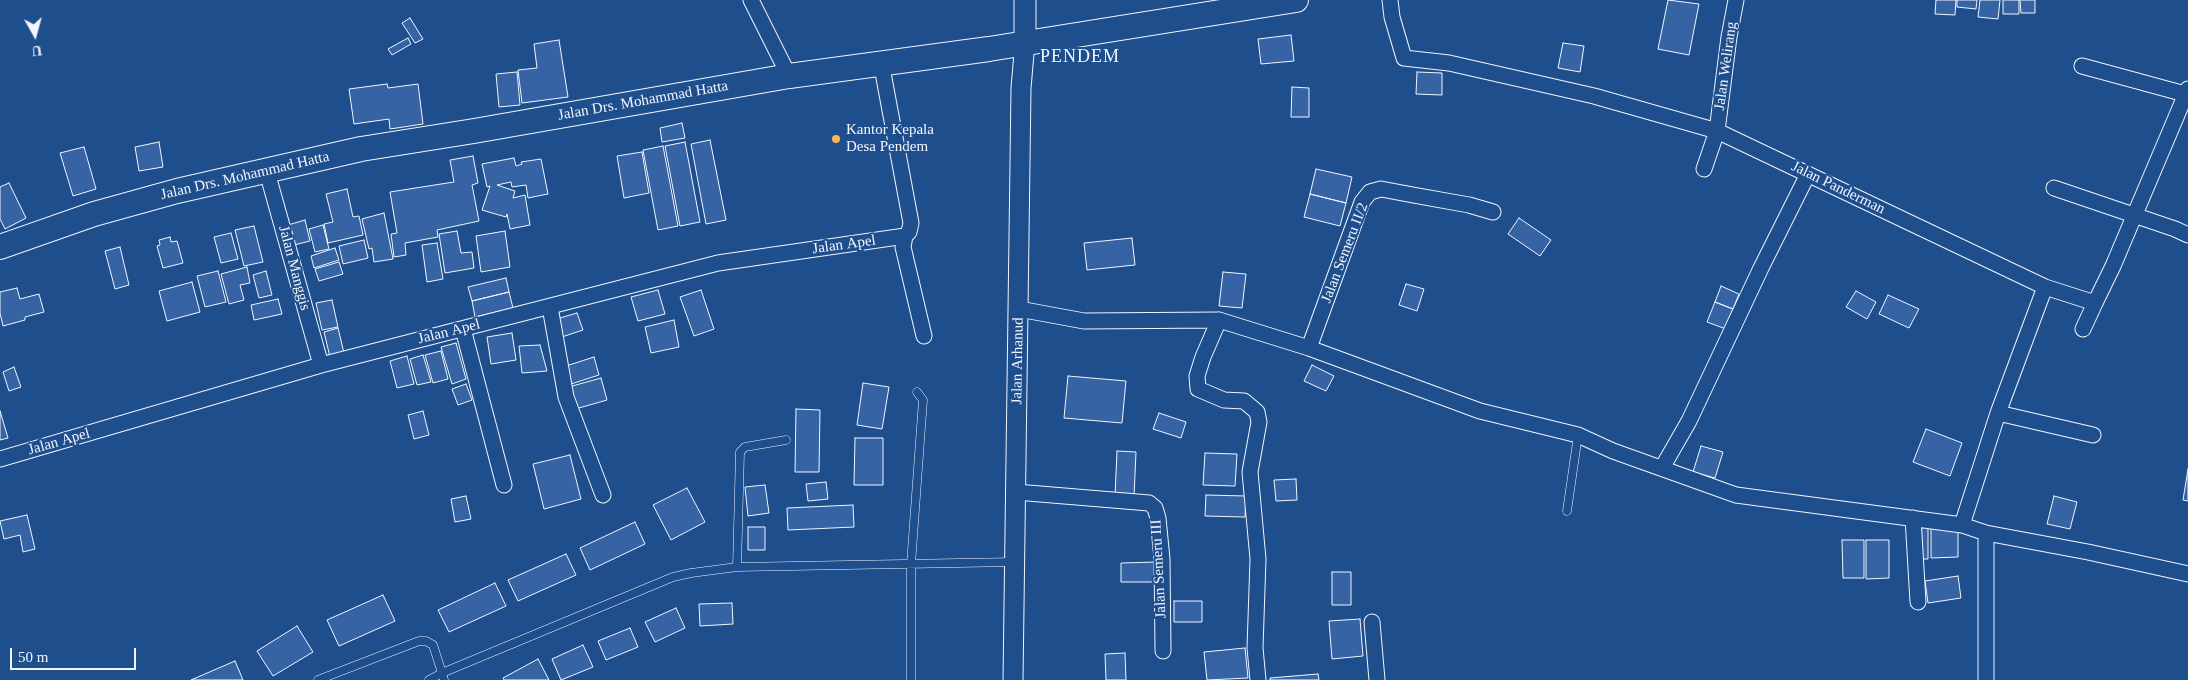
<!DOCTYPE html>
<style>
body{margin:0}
#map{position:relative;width:2188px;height:680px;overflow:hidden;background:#1f4e8c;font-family:Georgia,serif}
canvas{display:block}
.north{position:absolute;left:10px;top:10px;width:50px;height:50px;-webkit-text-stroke:4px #1f4e8c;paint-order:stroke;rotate:173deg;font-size:14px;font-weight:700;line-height:20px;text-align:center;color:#f2f6ff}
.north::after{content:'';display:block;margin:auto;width:18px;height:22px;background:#f2f6ff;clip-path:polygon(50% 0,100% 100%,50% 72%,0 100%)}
.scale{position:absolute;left:10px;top:648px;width:126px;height:22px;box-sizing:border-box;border:2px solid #f2f6ff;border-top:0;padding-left:6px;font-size:15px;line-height:18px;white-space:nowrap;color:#f2f6ff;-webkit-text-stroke:4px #1f4e8c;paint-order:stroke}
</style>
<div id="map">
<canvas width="2188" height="680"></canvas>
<div class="north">U</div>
<div class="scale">50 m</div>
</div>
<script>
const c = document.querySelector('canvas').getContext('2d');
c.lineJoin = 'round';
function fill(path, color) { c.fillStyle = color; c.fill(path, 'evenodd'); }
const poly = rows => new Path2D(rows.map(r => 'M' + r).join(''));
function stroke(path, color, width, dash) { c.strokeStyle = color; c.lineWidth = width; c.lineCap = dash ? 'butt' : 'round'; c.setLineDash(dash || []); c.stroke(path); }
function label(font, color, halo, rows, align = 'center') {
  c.font = font + ' Georgia,serif'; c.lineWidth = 4; c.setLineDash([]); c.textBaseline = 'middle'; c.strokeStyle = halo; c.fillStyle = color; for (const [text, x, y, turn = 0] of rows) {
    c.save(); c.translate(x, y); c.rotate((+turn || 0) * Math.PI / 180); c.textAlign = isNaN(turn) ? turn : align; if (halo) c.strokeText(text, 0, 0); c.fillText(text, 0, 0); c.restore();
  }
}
const building = poly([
 [1668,0,1699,4,1689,55,1658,49,1668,0],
 [1936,0,1956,0,1955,15,1935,14,1936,0],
 [1957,0,1977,0,1976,9,1957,7,1957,0],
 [1980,0,2000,0,1998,19,1978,17,1980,0],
 [2003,0,2019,0,2019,14,2003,14,2003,0],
 [2020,0,2035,0,2035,13,2021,13,2020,0],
 [410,18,423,39,415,43,402,23,410,18],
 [1291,35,1294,61,1261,64,1258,39,1291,35],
 [408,38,411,44,392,55,388,49,408,38],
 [559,40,568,97,522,103,518,70,537,68,534,44,559,40],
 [1563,43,1584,46,1580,72,1558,68,1563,43],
 [517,72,520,105,499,107,496,74,517,72],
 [1417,72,1442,73,1442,95,1416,94,1417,72],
 [387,84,388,88,418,84,423,124,390,129,389,119,354,124,349,89,387,84],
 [1292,87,1309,88,1309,117,1291,117,1292,87],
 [682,123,685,138,662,142,660,128,682,123],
 [710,140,726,220,706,224,691,144,710,140],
 [159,142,163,167,139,171,135,147,159,142],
 [685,142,700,222,680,226,665,146,685,142],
 [663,146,678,226,658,230,643,150,663,146],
 [84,147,96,189,73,196,60,153,84,147],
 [642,152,649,193,624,198,617,156,642,152],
 [473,156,478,183,472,185,479,221,437,230,438,237,405,243,406,255,394,257,391,234,397,233,390,192,454,182,450,160,473,156],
 [514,158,516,166,522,164,521,162,541,159,548,194,528,198,526,185,512,187,511,182,497,185,515,191,513,198,525,195,530,225,510,229,507,214,506,217,482,210,490,186,487,187,482,164,514,158],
 [1316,169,1352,177,1346,203,1310,194,1316,169],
 [9,183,26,218,5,229,0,219,0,187,9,183],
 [347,189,353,217,359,216,363,235,328,243,324,224,333,222,326,194,347,189],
 [1310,194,1346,203,1340,226,1304,217,1310,194],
 [384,213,393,259,374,262,372,248,369,249,362,219,384,213],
 [1519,218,1551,240,1540,256,1508,234,1519,218],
 [305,220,310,241,294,245,288,225,305,220],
 [323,225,329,249,315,252,309,229,323,225],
 [254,226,263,262,244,266,235,230,254,226],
 [457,231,461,253,472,252,474,268,445,273,439,234,457,231],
 [505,231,510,267,481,272,476,236,505,231],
 [231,233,238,259,221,263,214,237,231,233],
 [170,237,171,242,177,241,183,263,163,268,157,246,160,245,159,240,170,237],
 [1132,238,1135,265,1087,270,1084,243,1132,238],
 [364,240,368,258,343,264,339,246,364,240],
 [437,243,443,279,427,282,422,245,437,243],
 [120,247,129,285,115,289,105,251,120,247],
 [335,248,339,260,314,268,311,256,335,248],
 [339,262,343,274,319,281,315,269,339,262],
 [247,267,250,283,240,285,244,300,229,304,221,274,247,267],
 [218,271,226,302,205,307,197,276,218,271],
 [266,271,272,295,259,298,253,275,266,271],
 [1223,272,1246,274,1242,308,1219,306,1223,272],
 [506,278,509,292,472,301,468,287,506,278],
 [192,282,200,312,167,321,159,291,192,282],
 [1406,284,1424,289,1417,311,1399,305,1406,284],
 [1721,286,1739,294,1733,309,1715,302,1721,286],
 [17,288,20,299,39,294,44,312,25,317,25,320,3,326,0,313,0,292,17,288],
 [658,290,665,314,638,321,631,297,658,290],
 [701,290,714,329,694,336,680,297,701,290],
 [1856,291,1876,302,1867,319,1846,307,1856,291],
 [509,292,513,308,475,317,472,301,509,292],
 [1888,295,1919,309,1909,328,1879,314,1888,295],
 [278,299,282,314,254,320,251,305,278,299],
 [332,300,338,327,322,330,316,303,332,300],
 [1715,302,1733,309,1726,329,1707,322,1715,302],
 [577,313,583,330,559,338,553,320,577,313],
 [674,320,679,347,651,353,645,327,674,320],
 [338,328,344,353,330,357,324,332,338,328],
 [512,333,516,360,491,364,487,337,512,333],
 [456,343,466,379,452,384,441,347,456,343],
 [540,345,547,371,522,373,519,346,540,345],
 [441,351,448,379,433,383,425,355,441,351],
 [423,355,431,382,417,385,410,359,423,355],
 [407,356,414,384,397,388,390,361,407,356],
 [594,357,599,375,568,385,563,367,594,357],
 [1312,365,1334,376,1326,391,1304,381,1312,365],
 [14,367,21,387,9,391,3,372,14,367],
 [1068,376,1126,381,1122,423,1064,418,1068,376],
 [601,378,607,400,572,410,565,388,601,378],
 [863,383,889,387,882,429,857,425,863,383],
 [466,384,472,400,458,405,452,389,466,384],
 [796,409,820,410,819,472,795,472,796,409],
 [0,411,8,438,0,440,0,411],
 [423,411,429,435,414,439,408,415,423,411],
 [1159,413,1186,422,1181,438,1153,429,1159,413],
 [1926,429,1962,443,1950,476,1913,462,1926,429],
 [855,438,883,438,883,485,854,485,855,438],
 [1701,446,1723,452,1715,478,1693,472,1701,446],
 [1117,451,1136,452,1134,497,1115,496,1117,451],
 [1205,453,1237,454,1235,486,1203,485,1205,453],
 [570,455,581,499,544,509,533,464,570,455],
 [2188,469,2188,501,2183,500,2188,469],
 [1296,479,1297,500,1276,501,1274,480,1296,479],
 [826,482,828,499,808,501,806,484,826,482],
 [765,485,769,513,748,516,745,487,765,485],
 [687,488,705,522,671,540,653,505,687,488],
 [1206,495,1246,496,1245,517,1205,516,1206,495],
 [466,496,471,519,455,522,451,499,466,496],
 [2054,496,2077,502,2070,529,2047,524,2054,496],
 [853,505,854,527,788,530,787,508,853,505],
 [27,515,35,549,23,552,20,535,4,539,0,521,27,515],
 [1917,521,1928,522,1928,559,1918,559,1917,521],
 [635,522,645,544,590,570,580,548,635,522],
 [748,527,765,527,765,550,748,550,748,527],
 [1931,528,1958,528,1958,557,1931,558,1931,528],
 [1842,540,1864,540,1864,578,1843,578,1842,540],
 [1866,540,1889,540,1889,578,1866,579,1866,540],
 [566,554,576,575,518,601,508,580,566,554],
 [1157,562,1158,582,1121,582,1121,563,1157,562],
 [1332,572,1351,572,1351,605,1332,605,1332,572],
 [1958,576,1961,598,1928,603,1925,581,1958,576],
 [495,583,506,606,449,632,438,610,495,583],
 [383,595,395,621,339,646,327,620,383,595],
 [1174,601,1202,601,1202,622,1174,622,1174,601],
 [732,603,733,624,700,626,699,604,732,603],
 [676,608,685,628,655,642,645,622,676,608],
 [1360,619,1363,656,1332,659,1329,621,1360,619],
 [297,626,313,652,273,676,257,651,297,626],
 [630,628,638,647,606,660,598,641,630,628],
 [583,645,593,667,561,680,552,659,583,645],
 [1245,648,1248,678,1207,680,1204,652,1245,648],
 [1125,653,1126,680,1106,680,1105,654,1125,653],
 [538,659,549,680,504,680,503,678,538,659],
 [235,661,243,680,191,680,235,661],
 [1318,674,1319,680,1270,680,1270,678,1318,674]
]);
fill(building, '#3563a3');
stroke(building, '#f2f6ff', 1);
const service = poly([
 [1567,511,1578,435],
 [737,567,740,452,745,447,786,440],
 [318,680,419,641,426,641,433,645,442,673,673,577,691,573,737,567,1014,562],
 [429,680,442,673,444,680],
 [911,680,911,564,923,400,917,392]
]);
const minor = poly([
 [751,0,789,76],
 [1390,0,1392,17,1404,58,1449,63,1594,96,1717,131,2045,287,2095,303,2113,266,2188,89],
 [881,62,911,223,909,232,905,236,903,247,924,336],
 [2082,66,2185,94],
 [1704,169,1717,131,1729,37,1736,0],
 [267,172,321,365],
 [2054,188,2175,229,2188,235],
 [550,307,566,397,603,495],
 [1019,309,1084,321,1219,320,1309,348,1480,411,1578,435,1613,451,1736,495,1962,525,1986,533,2088,552,2188,574],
 [1219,320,1203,357,1197,376,1198,389,1224,400,1244,401,1257,412,1259,422,1250,472,1258,559,1255,648,1258,680],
 [463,329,504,485],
 [2083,329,2095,303],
 [1309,348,1362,202,1370,192,1381,189,1413,195,1469,205,1493,212],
 [1998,413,2093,435],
 [0,459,321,365,718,263,905,236],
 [1662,468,1689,421,1761,268,1808,174],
 [1016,492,1149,503,1155,508,1158,518,1162,559,1163,651],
 [1913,518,1918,602],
 [1962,525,1998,413,2045,287],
 [1372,622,1377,680],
 [1986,680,1986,533]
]);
const tertiary = poly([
 [1013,680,1021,88,1025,42]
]);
const secondary = poly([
 [1025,42,1025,0]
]);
const primary = poly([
 [0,247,94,214,177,191,361,149,474,131,789,76,989,49,1296,0]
]);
stroke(service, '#f2f6ff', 9);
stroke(minor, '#f2f6ff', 17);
stroke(tertiary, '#f2f6ff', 21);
stroke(secondary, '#f2f6ff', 23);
stroke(primary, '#f2f6ff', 26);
stroke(service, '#1f4e8c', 8);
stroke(minor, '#1f4e8c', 15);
stroke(tertiary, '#1f4e8c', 19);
stroke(secondary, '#1f4e8c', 21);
stroke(primary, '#1f4e8c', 24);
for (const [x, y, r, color] of [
 [836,139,5,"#ffb74d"]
]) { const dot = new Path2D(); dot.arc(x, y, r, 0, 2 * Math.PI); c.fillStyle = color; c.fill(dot); stroke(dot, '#1f4e8c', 2); }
label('15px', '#f2f6ff', '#1f4e8c', [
 ["Jalan Welirang",1726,66,-82],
 ["Jalan Drs. Mohammad Hatta",643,101,-10],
 ["Jalan Drs. Mohammad Hatta",245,176,-13],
 ["Jalan Panderman",1838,188,26],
 ["Jalan Apel",844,245,-8],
 ["Jalan Semeru II/2",1345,253,-69],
 ["Jalan Manggis",294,268,75],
 ["Jalan Apel",449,332,-14],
 ["Jalan Arhanud",1018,361,-89],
 ["Jalan Apel",59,442,-16],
 ["Jalan Semeru III",1159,569,-93]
]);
label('15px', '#f2f6ff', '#1f4e8c', [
 ["Kantor Kepala",846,130],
 ["Desa Pendem",846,147]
], 'left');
c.letterSpacing = '1px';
label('18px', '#f2f6ff', '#1f4e8c', [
 ["PENDEM",1080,57]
]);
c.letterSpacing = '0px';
</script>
